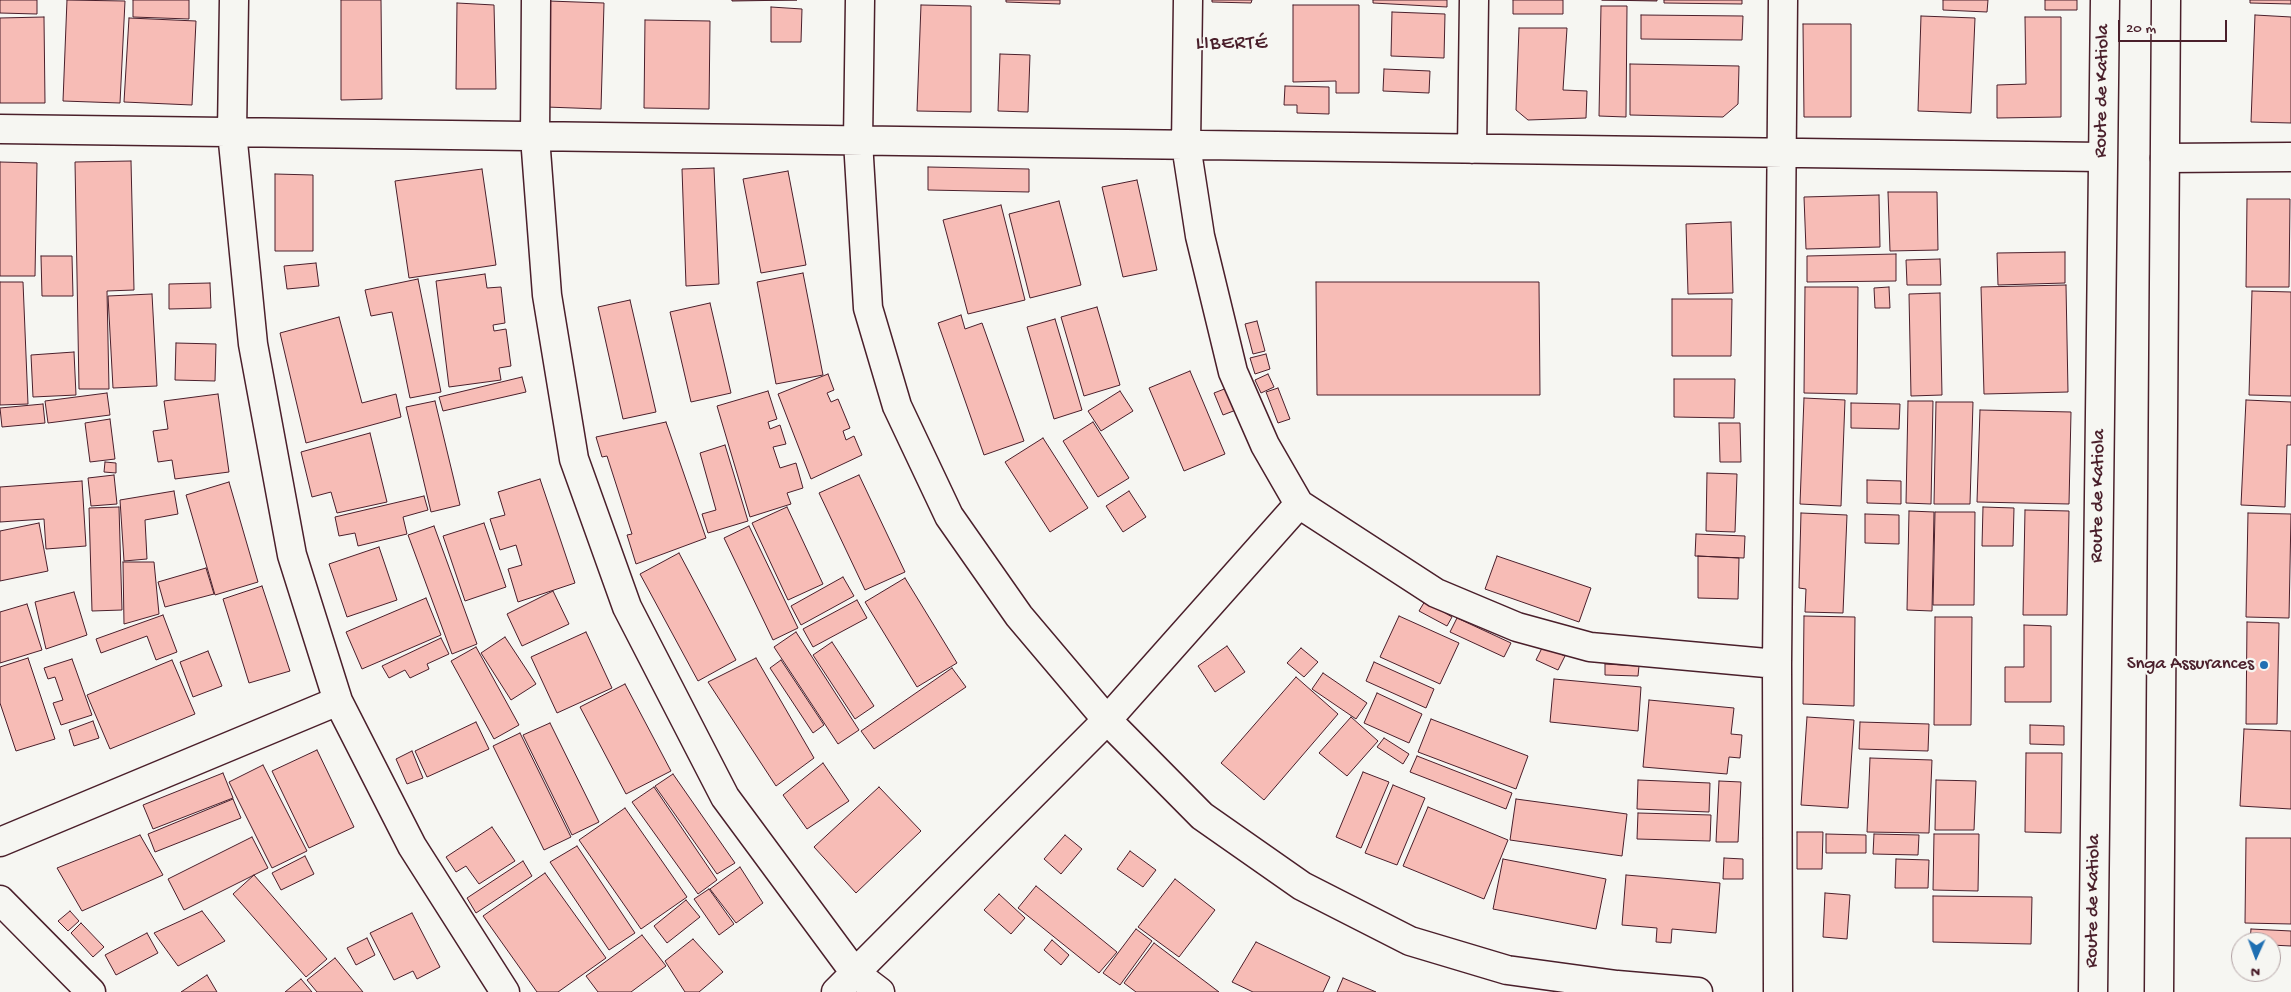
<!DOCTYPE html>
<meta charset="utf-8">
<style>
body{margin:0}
#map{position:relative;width:2291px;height:992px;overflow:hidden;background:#f6f6f2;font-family:"Gochi Hand",sans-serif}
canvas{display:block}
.north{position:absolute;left:2231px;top:932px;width:50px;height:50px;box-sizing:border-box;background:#f6f6f2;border:1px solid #b1a0a2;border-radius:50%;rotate:182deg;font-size:14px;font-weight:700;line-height:20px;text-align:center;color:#4a1f2b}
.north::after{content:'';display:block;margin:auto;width:18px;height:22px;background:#1f6fb2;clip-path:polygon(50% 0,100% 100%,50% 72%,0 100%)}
.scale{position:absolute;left:2118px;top:20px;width:109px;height:22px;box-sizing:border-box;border:2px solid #4a1f2b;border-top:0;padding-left:6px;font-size:15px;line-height:18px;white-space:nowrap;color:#4a1f2b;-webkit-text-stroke:4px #f6f6f2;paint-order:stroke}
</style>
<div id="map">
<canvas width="2291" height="992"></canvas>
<div class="north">N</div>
<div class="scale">20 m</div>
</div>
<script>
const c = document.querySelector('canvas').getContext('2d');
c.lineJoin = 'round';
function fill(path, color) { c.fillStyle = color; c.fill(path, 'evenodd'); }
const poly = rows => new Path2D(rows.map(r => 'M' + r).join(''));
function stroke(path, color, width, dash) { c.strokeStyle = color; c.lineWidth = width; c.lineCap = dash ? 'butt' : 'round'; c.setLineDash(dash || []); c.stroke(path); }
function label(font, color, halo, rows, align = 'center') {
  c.font = font + ' "Gochi Hand",sans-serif'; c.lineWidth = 4.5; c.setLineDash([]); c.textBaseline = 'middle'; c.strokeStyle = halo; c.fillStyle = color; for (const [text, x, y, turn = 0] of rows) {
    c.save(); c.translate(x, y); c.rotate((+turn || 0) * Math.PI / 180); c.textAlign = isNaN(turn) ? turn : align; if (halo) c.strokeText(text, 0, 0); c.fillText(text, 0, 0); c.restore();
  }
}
const building = poly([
 [0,0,37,0,37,14,0,13,0,0],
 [67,0,125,1,120,103,63,101,67,0],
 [133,0,189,0,189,19,133,17,133,0],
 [341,0,381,0,382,99,341,100,341,0],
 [732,0,797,0,732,1,732,0],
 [1006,0,1060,0,1060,4,1006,2,1006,0],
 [1212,0,1252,0,1251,3,1212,2,1212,0],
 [1373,0,1447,0,1447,7,1373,3,1373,0],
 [1513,0,1563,0,1563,14,1513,14,1513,0],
 [1602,0,1657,0,1657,1,1602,0],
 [1664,0,1742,0,1742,4,1664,3,1664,0],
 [1943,0,1988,0,1987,12,1943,10,1943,0],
 [2045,0,2077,0,2077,10,2045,10,2045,0],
 [2250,0,2291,0,2291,4,2250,3,2250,0],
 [549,1,604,3,601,109,546,107,549,1],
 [457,3,494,5,496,89,456,89,457,3],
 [921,5,971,6,971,112,917,111,921,5],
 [1293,5,1359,5,1359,93,1336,93,1336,81,1293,82,1293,5],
 [1601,6,1627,6,1626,117,1599,116,1601,6],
 [771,7,802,9,801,42,771,42,771,7],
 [1392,12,1445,14,1444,58,1391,56,1392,12],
 [1641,15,1743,16,1742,40,1641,39,1641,15],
 [2255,15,2291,17,2291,123,2251,122,2255,15],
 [1921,16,1975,18,1971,113,1918,111,1921,16],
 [44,17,45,103,0,103,0,18,44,17],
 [2025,17,2061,17,2061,117,1997,118,1997,85,2026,84,2025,17],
 [129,18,196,21,192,105,124,102,129,18],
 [645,20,710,21,709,109,644,108,645,20],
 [1803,24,1851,24,1851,117,1804,117,1803,24],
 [1519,28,1567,28,1563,90,1587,91,1586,118,1528,120,1516,110,1519,28],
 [1000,54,1030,55,1028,112,998,111,1000,54],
 [1630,64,1739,66,1738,104,1723,117,1630,115,1630,64],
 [1384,69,1430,71,1429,93,1383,91,1384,69],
 [1285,86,1329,87,1329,114,1297,113,1297,105,1284,105,1285,86],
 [131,161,134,290,107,291,109,389,79,389,75,162,131,161],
 [0,162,37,163,35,276,0,276,0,162],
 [928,167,1029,169,1029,192,928,190,928,167],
 [714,168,719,284,686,286,682,169,714,168],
 [482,169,496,265,409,278,395,181,482,169],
 [788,171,806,265,761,273,743,179,788,171],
 [275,174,313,175,313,251,275,251,275,174],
 [1137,180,1157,270,1123,277,1102,187,1137,180],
 [1888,192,1937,192,1938,250,1890,251,1888,192],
 [1879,195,1880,247,1806,249,1804,197,1879,195],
 [2247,199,2290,199,2289,287,2246,287,2247,199],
 [1059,201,1081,285,1030,298,1009,214,1059,201],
 [1001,205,1025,300,968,314,943,220,1001,205],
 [1731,222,1733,293,1688,294,1686,224,1731,222],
 [2065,252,2065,283,1998,285,1997,253,2065,252],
 [1896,254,1896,281,1807,282,1807,256,1896,254],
 [41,256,72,256,73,296,42,296,41,256],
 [1940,259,1941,285,1907,285,1906,260,1940,259],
 [316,263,319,286,287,289,284,266,316,263],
 [803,273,823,375,776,384,757,282,803,273],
 [485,274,487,288,501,287,505,323,493,325,494,331,506,329,511,366,499,368,501,380,449,387,436,281,485,274],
 [418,279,441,392,410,398,392,312,371,316,365,290,418,279],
 [0,282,23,282,28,404,0,405,0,282],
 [1316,282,1539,282,1540,395,1317,395,1316,282],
 [210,283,211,308,169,309,169,284,210,283],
 [2066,285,2068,392,1984,394,1981,287,2066,285],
 [1805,287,1858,287,1857,394,1804,393,1805,287],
 [1889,287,1890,308,1875,308,1874,288,1889,287],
 [2252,291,2291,292,2291,396,2249,395,2252,291],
 [1940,293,1942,395,1911,396,1909,294,1940,293],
 [152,294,157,386,113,388,108,296,152,294],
 [1672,299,1732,299,1731,356,1672,356,1672,299],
 [630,300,656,412,623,419,598,307,630,300],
 [710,303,731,393,691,402,670,312,710,303],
 [1097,307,1120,385,1084,396,1061,317,1097,307],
 [961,315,965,329,982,323,1024,441,984,455,938,323,961,315],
 [339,317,362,403,396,394,401,417,306,443,280,333,339,317],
 [1055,319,1082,410,1054,419,1027,327,1055,319],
 [1257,321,1265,351,1253,354,1245,324,1257,321],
 [176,343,216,344,215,381,175,380,176,343],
 [74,352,76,395,33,397,31,355,74,352],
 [1266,354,1270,369,1255,374,1250,358,1266,354],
 [1190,371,1225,454,1184,471,1149,388,1190,371],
 [828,374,834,390,827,393,831,402,838,399,850,428,843,431,846,440,854,436,862,455,811,479,778,394,828,374],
 [1268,374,1274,387,1261,393,1255,380,1268,374],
 [522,377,526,392,443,411,439,397,522,377],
 [1674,379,1735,379,1734,418,1674,417,1674,379],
 [1227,388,1236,410,1223,415,1214,393,1227,388],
 [1278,388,1290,419,1278,423,1266,392,1278,388],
 [768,391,777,419,768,422,770,429,780,425,786,444,773,447,780,468,796,463,803,488,787,493,791,504,750,517,717,406,768,391],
 [1120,391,1133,411,1101,431,1088,411,1120,391],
 [107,393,110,415,48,423,45,401,107,393],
 [218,394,229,472,175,479,172,460,158,462,153,431,168,429,164,401,218,394],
 [1804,398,1845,400,1841,506,1800,504,1804,398],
 [2246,400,2291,402,2291,445,2287,445,2285,507,2241,505,2246,400],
 [435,401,460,505,431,512,406,407,435,401],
 [1908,401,1933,401,1931,504,1906,503,1908,401],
 [1936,402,1973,402,1970,504,1934,504,1936,402],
 [1851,403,1900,404,1899,429,1851,428,1851,403],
 [43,404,45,423,2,427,0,408,43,404],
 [1980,410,2071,412,2069,504,1977,502,1980,410],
 [110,419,115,459,90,462,85,423,110,419],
 [666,422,706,538,636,564,627,535,632,534,607,456,602,457,596,437,666,422],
 [1093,422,1129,478,1098,497,1063,441,1093,422],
 [1719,423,1740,423,1741,462,1720,462,1719,423],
 [370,433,387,502,337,513,331,492,312,497,301,452,370,433],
 [1043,438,1088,508,1050,532,1005,462,1043,438],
 [725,445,748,521,708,533,702,514,716,510,700,453,725,445],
 [105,462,116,463,116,473,104,472,105,462],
 [1707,473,1737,474,1735,532,1706,531,1707,473],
 [114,475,117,504,91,506,88,478,114,475],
 [859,475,905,572,865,590,819,493,859,475],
 [540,479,575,583,518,602,508,569,522,565,516,545,500,550,490,519,505,515,498,492,540,479],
 [1867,480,1901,481,1901,504,1867,503,1867,480],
 [82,481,86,546,46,549,44,519,0,522,0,487,82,481],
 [229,482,258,582,215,595,186,495,229,482],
 [174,491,178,514,145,520,147,559,124,561,120,500,174,491],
 [1129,491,1146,517,1123,532,1106,506,1129,491],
 [424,496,428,510,403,517,407,534,358,546,355,533,339,536,335,517,424,496],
 [119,507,122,610,92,611,89,508,119,507],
 [787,507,823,584,788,600,752,523,787,507],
 [1983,507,2014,508,2013,546,1982,546,1983,507],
 [2025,510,2069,511,2067,615,2023,615,2025,510],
 [1909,511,1934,512,1932,611,1907,610,1909,511],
 [1935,512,1975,512,1974,605,1933,605,1935,512],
 [1801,513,1847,515,1843,613,1805,612,1806,589,1799,588,1801,513],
 [2248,513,2291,514,2289,618,2246,617,2248,513],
 [1865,514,1899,515,1899,544,1865,543,1865,514],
 [39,523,48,571,0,581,0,531,39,523],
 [484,523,506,587,465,601,443,536,484,523],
 [434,526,477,644,452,654,408,535,434,526],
 [749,526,798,628,773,640,724,538,749,526],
 [1696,534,1745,536,1744,558,1695,556,1696,534],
 [379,547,397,600,347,617,329,564,379,547],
 [679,553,736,660,698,681,640,574,679,553],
 [1497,556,1591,588,1579,622,1485,589,1497,556],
 [1698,556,1739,558,1738,599,1698,598,1698,556],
 [123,562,154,562,159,614,124,624,123,562],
 [206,568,214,594,165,607,158,582,206,568],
 [843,577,854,596,801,625,791,606,843,577],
 [905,578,957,663,917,687,865,602,905,578],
 [262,586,290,671,249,683,223,599,262,586],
 [553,591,569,624,522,646,507,614,553,591],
 [74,592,87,635,46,649,35,602,74,592],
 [426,598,441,635,362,669,346,632,426,598],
 [857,600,867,618,813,647,803,629,857,600],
 [1425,601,1452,617,1447,626,1419,611,1425,601],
 [27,604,42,650,0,663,0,612,27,604],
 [163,615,177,652,156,660,147,636,101,653,96,639,163,615],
 [1399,616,1459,643,1440,684,1380,657,1399,616],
 [1804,616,1855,617,1854,706,1803,704,1804,616],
 [1935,617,1972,617,1971,725,1934,725,1935,617],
 [1457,618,1511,643,1504,657,1450,632,1457,618],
 [2247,622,2279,623,2277,724,2246,724,2247,622],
 [2024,625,2051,626,2051,702,2005,702,2005,667,2024,667,2024,625],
 [586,632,612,688,557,713,531,657,586,632],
 [796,632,859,730,838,744,774,647,796,632],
 [505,637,536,684,511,700,481,653,505,637],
 [441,638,449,654,427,664,429,669,410,678,405,670,389,678,382,666,441,638],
 [832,642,874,706,855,719,813,655,832,642],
 [1227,646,1245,672,1215,692,1198,666,1227,646],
 [1543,646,1565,656,1558,670,1536,660,1543,646],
 [476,647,519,725,494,739,451,661,476,647],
 [1301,648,1318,662,1304,677,1287,663,1301,648],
 [208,651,222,686,193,697,180,662,208,651],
 [28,658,55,739,16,751,0,703,0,667,28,658],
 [756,658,814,758,776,786,708,682,756,658],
 [72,659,92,715,61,725,53,703,63,700,55,677,48,679,44,668,72,659],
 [172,660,195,714,110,749,87,695,172,660],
 [781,660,824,725,813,733,770,668,781,660],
 [1374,662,1434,689,1426,708,1366,681,1374,662],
 [1605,664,1639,666,1638,676,1605,675,1605,664],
 [952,668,966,687,874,749,861,731,952,668],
 [1323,673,1367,703,1356,719,1312,689,1323,673],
 [1296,677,1338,714,1264,800,1221,763,1296,677],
 [1554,679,1641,687,1638,731,1550,722,1554,679],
 [625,684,671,771,626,794,580,707,625,684],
 [1377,693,1422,714,1409,743,1364,723,1377,693],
 [1649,700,1734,708,1731,734,1742,735,1740,758,1729,757,1727,774,1643,767,1649,700],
 [1351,717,1378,741,1347,776,1319,753,1351,717],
 [1807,717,1854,720,1848,808,1801,805,1807,717],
 [1431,719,1528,756,1516,789,1418,752,1431,719],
 [93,721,99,738,74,746,69,730,93,721],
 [476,722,489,749,427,777,415,751,476,722],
 [1860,722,1929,724,1928,751,1859,749,1860,722],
 [550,723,599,822,572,835,523,735,550,723],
 [2030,725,2064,726,2064,745,2030,744,2030,725],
 [2244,729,2291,731,2291,809,2240,806,2244,729],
 [520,733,571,837,544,850,493,746,520,733],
 [1384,738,1409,754,1403,764,1377,747,1384,738],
 [317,750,354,827,309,848,272,771,317,750],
 [412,751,423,778,407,784,396,759,412,751],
 [2026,753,2062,753,2061,833,2025,832,2026,753],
 [1417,756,1512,793,1506,809,1410,772,1417,756],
 [1870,758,1932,760,1929,833,1867,832,1870,758],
 [823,763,849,801,807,829,783,795,823,763],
 [263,765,307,851,272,868,229,782,263,765],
 [1363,772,1389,782,1361,848,1336,837,1363,772],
 [223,773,233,798,153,829,143,805,223,773],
 [673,774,735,863,717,874,655,786,673,774],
 [1638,780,1710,783,1709,812,1637,809,1638,780],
 [1936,780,1976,781,1974,830,1935,830,1936,780],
 [1719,781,1741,782,1738,842,1716,842,1719,781],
 [1393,785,1425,798,1397,865,1365,853,1393,785],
 [654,787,717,880,698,894,632,802,654,787],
 [879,787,921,831,856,893,814,847,879,787],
 [233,799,241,818,155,852,148,834,233,799],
 [1516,799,1627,814,1622,856,1510,840,1516,799],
 [1428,807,1508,840,1484,899,1403,866,1428,807],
 [625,808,687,897,641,929,579,840,625,808],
 [1638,813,1711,815,1710,841,1637,839,1638,813],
 [492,827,515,861,479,884,466,866,456,872,446,857,492,827],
 [1797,832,1823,832,1822,869,1797,869,1797,832],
 [1826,834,1866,835,1866,853,1826,853,1826,834],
 [1874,834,1919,835,1918,855,1873,854,1874,834],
 [1934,834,1979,834,1978,891,1933,890,1934,834],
 [140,835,163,875,82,911,57,868,140,835],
 [1065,835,1082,849,1061,874,1044,859,1065,835],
 [252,837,268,868,184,910,168,879,252,837],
 [2246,838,2291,838,2291,924,2245,923,2246,838],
 [577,846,635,933,609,950,550,862,577,846],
 [1130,851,1156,870,1143,887,1117,869,1130,851],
 [305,856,314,874,281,890,272,873,305,856],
 [1724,858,1743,859,1743,879,1723,879,1724,858],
 [1503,859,1606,879,1596,929,1493,909,1503,859],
 [1896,859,1929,860,1928,888,1895,888,1896,859],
 [523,861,532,876,476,913,467,898,523,861],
 [740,867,763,903,736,923,710,889,740,867],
 [545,873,606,958,558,992,537,992,483,916,545,873],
 [254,875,327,959,306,977,233,894,254,875],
 [1626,875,1720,883,1716,933,1672,929,1671,943,1656,942,1657,928,1622,925,1626,875],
 [1175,879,1215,910,1179,957,1138,927,1175,879],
 [1036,886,1117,952,1099,973,1018,908,1036,886],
 [709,889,734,924,719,935,694,899,709,889],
 [1825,893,1850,895,1847,939,1823,937,1825,893],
 [999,894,1025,918,1011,934,984,910,999,894],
 [1933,896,2032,897,2031,944,1933,942,1933,896],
 [686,900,700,917,667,943,654,926,686,900],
 [70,911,79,921,68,931,58,921,70,911],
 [202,911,225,941,178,966,154,933,202,911],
 [412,913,440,967,417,979,413,971,394,980,370,933,412,913],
 [81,923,104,947,93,957,71,933,81,923],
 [1136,929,1152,941,1120,985,1103,973,1136,929],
 [2251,929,2291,931,2291,946,2271,945,2271,942,2250,942,2251,929],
 [147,933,158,953,116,975,105,955,147,933],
 [642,935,666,966,631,992,598,992,586,976,642,935],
 [367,938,375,955,356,965,347,948,367,938],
 [693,939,723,972,699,992,685,992,665,961,693,939],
 [1052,940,1069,955,1061,965,1044,950,1052,940],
 [1256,942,1330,977,1323,992,1253,992,1232,982,1256,942],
 [1154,943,1219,992,1136,992,1124,983,1154,943],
 [335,958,363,992,317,992,307,980,335,958],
 [207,975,217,992,181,992,207,975],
 [1343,978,1376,992,1337,992,1343,978],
 [301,979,312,992,285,992,301,979]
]);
fill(building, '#f7bcb6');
stroke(building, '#4a1f2b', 1);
const minor = poly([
 [234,0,232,132,253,344,292,555,338,701,412,846,505,992],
 [536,0,535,137,547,295,574,459,627,607,725,797,855,973,880,992],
 [860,0,858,141,868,308,897,406,949,516,1019,616,1107,720,1202,816,1302,886,1410,941,1507,970,1617,985,1698,992],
 [1188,0,1186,145,1200,236,1233,372,1265,445,1299,504,1436,593,1517,627,1590,647,1777,664],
 [0,129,2102,157],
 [1472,149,1474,0],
 [2165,158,2291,157],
 [0,842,338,701],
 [0,900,91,992],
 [836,992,1107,720,1299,504],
 [1778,992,1777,664,1783,0]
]);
const highway = poly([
 [2093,992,2105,0],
 [2159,992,2166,0]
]);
stroke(minor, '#4a1f2b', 31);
stroke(highway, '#4a1f2b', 31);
stroke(minor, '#f6f6f2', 28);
stroke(highway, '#f6f6f2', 28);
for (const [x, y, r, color] of [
 [2264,665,5,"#1f6fb2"]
]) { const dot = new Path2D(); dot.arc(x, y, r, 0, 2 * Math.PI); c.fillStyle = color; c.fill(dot); stroke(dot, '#f6f6f2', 2); }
label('19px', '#4a1f2b', '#f6f6f2', [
 ["Route de Katiola",2103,91,-89],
 ["Route de Katiola",2099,496,-89],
 ["Route de Katiola",2094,901,-89]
]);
label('19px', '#4a1f2b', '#f6f6f2', [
 ["Snga Assurances",2254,665]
], 'right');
c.letterSpacing = '1px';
label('20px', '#4a1f2b', '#f6f6f2', [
 ["LIBERTÉ",1232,45]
]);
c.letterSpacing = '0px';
</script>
